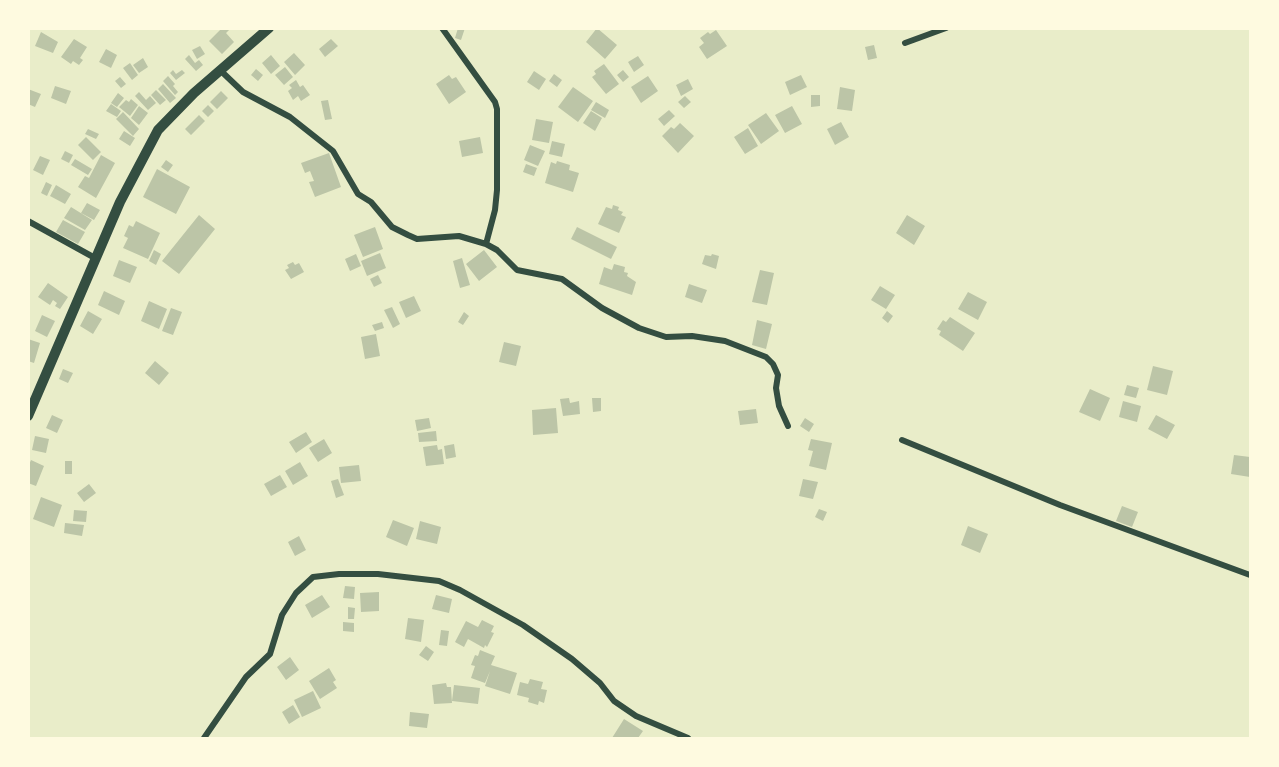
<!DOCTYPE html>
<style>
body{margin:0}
#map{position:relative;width:1279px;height:767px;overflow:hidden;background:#e9edc9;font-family:"Varela Round",sans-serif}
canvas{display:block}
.frame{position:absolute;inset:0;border:30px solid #fefae0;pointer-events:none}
</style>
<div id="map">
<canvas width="1279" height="767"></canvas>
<div class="frame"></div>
</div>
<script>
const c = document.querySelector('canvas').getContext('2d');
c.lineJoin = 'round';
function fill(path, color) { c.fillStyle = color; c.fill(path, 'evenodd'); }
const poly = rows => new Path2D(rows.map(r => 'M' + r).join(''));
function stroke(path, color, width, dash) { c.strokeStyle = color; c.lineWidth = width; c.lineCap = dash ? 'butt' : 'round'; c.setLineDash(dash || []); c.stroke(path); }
fill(poly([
 [222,28,231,28,226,33,234,42,222,54,209,41],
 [458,28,465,28,461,40,455,38],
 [597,28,617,45,605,59,586,42],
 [716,30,727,46,707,59,699,47,704,43,700,38,708,32,710,34],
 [41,32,58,42,53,53,35,46],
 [74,39,87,47,80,58,83,60,79,65,73,61,71,64,61,57],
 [331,39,338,46,325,57,319,49],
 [874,45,877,58,868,60,865,47],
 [200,46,205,54,197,59,192,50],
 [106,49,117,55,111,68,99,62],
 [294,53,305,65,295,75,284,62],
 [189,55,195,63,199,60,203,65,196,71,185,59],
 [271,55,280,66,271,74,262,63],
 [638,56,644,65,634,72,628,62],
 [143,58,148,67,139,73,133,65],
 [130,63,138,75,132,80,123,68],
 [604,64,619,84,606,94,592,77,596,74,594,71],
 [285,67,293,77,284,85,275,75],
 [256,69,263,75,258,81,251,75],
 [173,70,176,74,182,70,185,73,176,80,170,73],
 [623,70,629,77,623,82,617,75],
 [534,71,546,79,539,90,527,82],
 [554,74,562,80,557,87,549,81],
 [449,75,452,79,456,77,466,92,449,104,436,84],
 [801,75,807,87,790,95,785,82],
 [168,76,175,84,173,86,178,92,175,95,163,81],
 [648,76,658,91,641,103,631,87],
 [120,77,126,84,121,88,115,81],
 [688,79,693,89,681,96,676,85],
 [296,80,300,87,303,85,310,95,301,101,298,96,293,100,288,91,292,88,289,85],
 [163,84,176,98,170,103,158,89],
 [55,86,71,91,66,104,51,98],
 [573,87,593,101,578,122,558,107],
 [840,87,855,90,852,111,837,109],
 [28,89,41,94,35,107,28,104],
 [156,90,166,100,160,105,151,95],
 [221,91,228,98,217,109,210,102],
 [139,92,146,100,150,96,156,103,148,110,135,96],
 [118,93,124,98,117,107,111,103],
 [811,95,820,95,820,106,811,107],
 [685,96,691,102,684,108,678,102],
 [131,99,138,105,130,116,119,107,126,100,129,102],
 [328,100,332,119,325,120,321,101],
 [596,102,609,110,605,118,591,110],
 [111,104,121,111,117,117,106,111],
 [208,105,214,111,208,117,202,111],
 [139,106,148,113,139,125,131,118],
 [792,106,802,124,785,133,775,115],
 [669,110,675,116,664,126,658,119],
 [591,111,602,118,595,131,583,123],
 [123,112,139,129,133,136,116,119],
 [766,113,779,131,761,144,748,125],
 [199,115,205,121,191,135,185,129],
 [536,119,553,122,549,143,532,140],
 [841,122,849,137,835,145,827,129],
 [680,123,694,136,678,153,662,136,671,127,674,129],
 [748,128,758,146,745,154,734,137],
 [88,129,99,134,96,139,85,134],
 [124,131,135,138,130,146,119,139],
 [86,137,101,152,93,160,78,145],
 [480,137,483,153,462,157,459,141],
 [552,141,565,144,562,157,549,154],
 [530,145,545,151,538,166,524,160],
 [65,151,73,155,69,163,61,159],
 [329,153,341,187,315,197,309,182,314,181,310,171,305,173,301,163],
 [101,155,115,163,96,198,78,187,85,176,89,178],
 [40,156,50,160,43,175,33,170],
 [75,159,92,169,88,175,71,165],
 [166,160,173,165,168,172,161,167],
 [557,161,570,165,569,170,579,173,573,192,545,183,551,162,556,164],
 [526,164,537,168,534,176,523,172],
 [157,169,190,187,176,214,143,197],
 [46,182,52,185,47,196,41,193],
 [56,185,71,194,65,204,50,196],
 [87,203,100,210,94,220,81,213],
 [613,205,619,207,618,210,623,212,621,215,626,217,619,233,598,224,606,207,612,209],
 [71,207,92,220,85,230,64,218],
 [199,215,215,229,179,274,162,261],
 [907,215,925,226,914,245,896,233],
 [63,220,85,232,78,244,56,232],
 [136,221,160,233,148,259,123,248,128,238,124,236,129,225,133,227],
 [375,227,383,249,363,257,354,235],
 [577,227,617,247,611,259,571,239],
 [154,250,161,254,156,265,149,261],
 [484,250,497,267,479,281,466,264],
 [380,253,386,268,367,276,361,261],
 [356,254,361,266,350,271,345,259],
 [712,254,719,256,716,269,702,264,705,255,711,256],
 [462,258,470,285,460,288,453,261],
 [119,260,137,267,130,283,113,276],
 [293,262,295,265,299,263,304,272,291,279,285,270,289,268,287,265],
 [614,264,625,267,624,272,628,273,627,276,636,282,632,295,599,284,604,267,612,270],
 [760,270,774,273,767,305,752,302],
 [378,275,382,283,374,287,370,279],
 [48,283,68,297,60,309,55,306,57,303,53,300,50,305,38,297],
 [689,284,707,290,702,303,685,297],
 [880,286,895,295,886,309,871,300],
 [104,291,125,301,119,315,98,305],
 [968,292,987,302,978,320,958,309],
 [414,296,421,311,406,318,399,302],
 [149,301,167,309,159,329,141,321],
 [392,307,400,324,393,328,384,310],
 [171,308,182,312,173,335,162,331],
 [88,311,102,319,93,334,80,326],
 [887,311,893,316,888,323,882,318],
 [464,312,469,316,463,325,458,322],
 [42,315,55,321,47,337,35,331],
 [950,317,975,333,963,351,939,335,941,331,937,329,943,320,946,322],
 [757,320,772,324,766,349,752,345],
 [382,322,384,328,375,331,372,325],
 [376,334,380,356,365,359,361,337],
 [28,339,40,343,34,363,28,361],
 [504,342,521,346,516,366,499,362],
 [155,361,169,373,159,385,145,373],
 [1153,366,1173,371,1167,395,1147,390],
 [63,369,73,373,68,383,59,379],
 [1127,385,1139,388,1136,398,1124,395],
 [1090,389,1110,398,1100,421,1079,412],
 [569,398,570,403,579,401,580,414,563,416,560,399],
 [592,398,601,398,601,411,593,412],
 [1123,401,1141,406,1137,422,1119,417],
 [556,408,558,433,533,435,532,410],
 [756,409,758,423,740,425,738,411],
 [52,415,63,420,57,433,46,428],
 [1156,415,1175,425,1167,439,1148,429],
 [429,418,431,428,417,431,415,420],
 [805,418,814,424,809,432,800,426],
 [436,431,437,441,419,442,418,433],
 [306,432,312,442,296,453,289,442],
 [35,436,49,439,46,453,32,450],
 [324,439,332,453,318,462,309,448],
 [811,439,832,443,826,470,809,466,813,451,808,450],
 [454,444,456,457,446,459,444,446],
 [437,445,438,450,442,449,444,464,426,466,423,447],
 [1234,455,1250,457,1250,477,1231,474],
 [31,460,44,466,36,486,28,483,28,467],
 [65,461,72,461,72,474,65,474],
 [300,462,308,476,293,485,285,471],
 [359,465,361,481,341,483,339,467],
 [280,475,287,487,271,496,264,484],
 [338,479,344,495,336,498,331,481],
 [803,479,818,482,813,499,799,496],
 [89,484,96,493,84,502,77,493],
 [41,497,62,505,54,527,33,519],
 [1122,506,1138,512,1132,527,1116,521],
 [819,509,827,512,823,521,815,517],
 [74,510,87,511,86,522,73,521],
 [393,520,414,528,407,546,386,537],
 [420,521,441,527,437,544,416,539],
 [65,523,84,525,82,536,64,533],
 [968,526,988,534,980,553,961,545],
 [299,536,306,550,295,556,288,542],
 [345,586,355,587,354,599,343,598],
 [379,592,379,611,361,612,360,593],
 [322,595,330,607,312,618,305,605],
 [436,595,452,599,449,613,432,609],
 [348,607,355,608,354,619,348,619],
 [408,618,424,620,421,642,405,639],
 [482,620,494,626,491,632,494,633,487,647,485,645,484,648,468,639,464,647,455,642,466,621,478,627],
 [343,622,354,623,354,632,343,631],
 [441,630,449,631,447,646,439,645],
 [426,646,434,652,428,661,419,655],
 [480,650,495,656,491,665,517,673,510,694,485,686,490,671,485,683,471,678,475,666,471,665,475,655,478,656],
 [290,657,299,670,286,680,277,667],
 [329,668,336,680,333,682,337,688,320,699,309,681],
 [530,679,543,682,541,689,547,690,544,703,539,701,538,705,528,702,529,698,517,695,520,682,528,684],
 [446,683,447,687,451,687,452,703,434,704,432,685],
 [454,685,480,688,478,704,452,701],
 [313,691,321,708,302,717,294,700],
 [293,705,300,717,289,724,282,712],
 [410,712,429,714,427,728,409,726],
 [624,719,643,731,638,738,612,738]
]), '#bcc5a7');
stroke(poly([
 [442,28,495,102,497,109,497,190,495,210,486,244],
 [905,43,946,28],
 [221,71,243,92,290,117,333,151,358,194,371,202,392,227,408,235,417,239,459,236,486,244,497,250,517,270,562,279,602,308,639,328,666,337,692,336,725,341,766,357,773,364,778,375,776,388,779,406,788,426],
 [28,221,95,258],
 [902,440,1060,505,1250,575],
 [204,738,246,677,270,654,282,615,296,593,313,577,339,574,378,574,439,581,460,590,523,625,572,659,600,683,614,701,636,716,688,738]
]), '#344e41', 6);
stroke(poly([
 [28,416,120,202,158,130,194,93,269,28]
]), '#344e41', 10);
</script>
